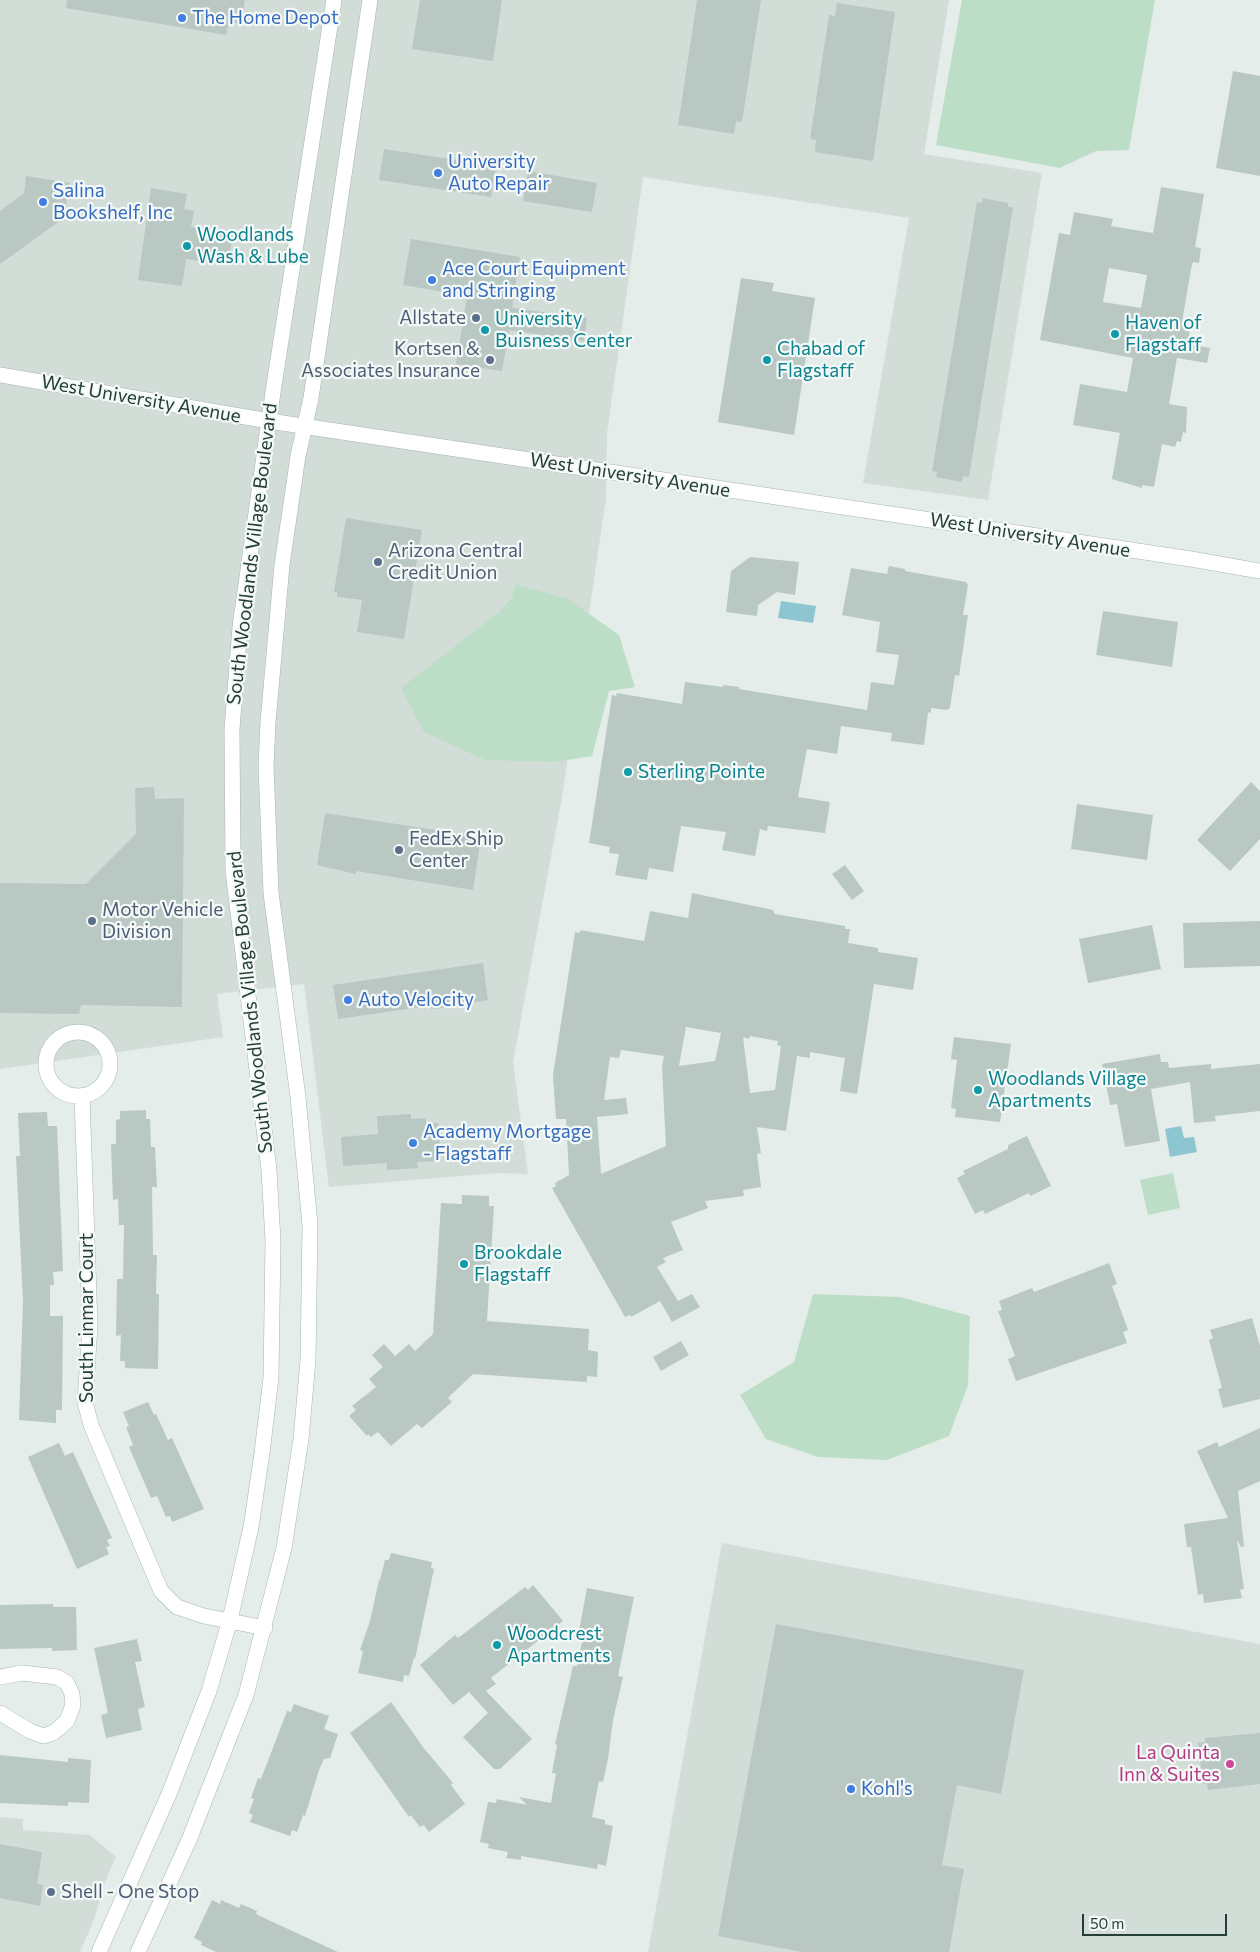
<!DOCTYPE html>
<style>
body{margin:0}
#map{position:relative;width:1260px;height:1952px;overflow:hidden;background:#e4ede9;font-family:Commissioner,sans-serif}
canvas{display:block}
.scale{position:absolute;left:1082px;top:1914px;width:145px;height:22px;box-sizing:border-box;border:2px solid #233e37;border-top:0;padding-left:6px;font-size:15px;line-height:18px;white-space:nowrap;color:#233e37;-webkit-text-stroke:4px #f4f9f7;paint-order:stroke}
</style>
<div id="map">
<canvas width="1260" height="1952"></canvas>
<div class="scale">50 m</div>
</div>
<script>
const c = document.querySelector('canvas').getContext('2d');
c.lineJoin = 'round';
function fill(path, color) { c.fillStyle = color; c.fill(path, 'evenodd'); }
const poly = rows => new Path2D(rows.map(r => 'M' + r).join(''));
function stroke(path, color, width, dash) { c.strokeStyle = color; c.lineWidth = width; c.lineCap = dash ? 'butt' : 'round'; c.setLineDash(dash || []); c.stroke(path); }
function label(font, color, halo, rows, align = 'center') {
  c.font = font + ' Commissioner,sans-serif'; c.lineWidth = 4.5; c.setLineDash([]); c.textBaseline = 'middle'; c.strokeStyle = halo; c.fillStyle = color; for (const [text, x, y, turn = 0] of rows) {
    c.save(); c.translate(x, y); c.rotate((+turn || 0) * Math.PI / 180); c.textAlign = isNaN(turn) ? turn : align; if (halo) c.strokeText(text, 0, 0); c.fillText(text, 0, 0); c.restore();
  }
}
fill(poly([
 [0,0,949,0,924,154,1042,173,988,500,863,483,909,218,643,177,607,433,606,498,562,797,513,1062,528,1174,498,1173,329,1187,304,984,217,994,223,1037,0,1069],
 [722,1543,1260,1644,1260,1952,648,1952],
 [0,1817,23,1819,23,1830,90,1835,116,1857,105,1882,94,1920,80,1952,0,1952]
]), '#d2ddd8');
fill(poly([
 [962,0,1155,0,1129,150,1096,151,1060,168,936,145],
 [515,584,568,599,619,635,635,687,609,691,592,756,555,762,485,760,424,732,401,688,498,613,512,598],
 [1173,1173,1180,1208,1148,1215,1140,1180],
 [813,1294,900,1297,970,1316,968,1385,949,1436,887,1460,818,1457,766,1439,740,1395,794,1362]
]), '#bddec6');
fill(poly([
 [781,601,816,606,813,623,778,618],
 [1181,1126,1184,1138,1194,1137,1197,1152,1170,1157,1165,1129]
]), '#8dc6d1');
fill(poly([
 [67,0,245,0,241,24,229,22,226,35,66,8],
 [420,0,502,0,493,61,412,49],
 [697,0,761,0,742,122,736,121,734,134,678,125],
 [837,3,895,12,873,161,815,152,816,140,810,139,829,15,835,16],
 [1233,71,1260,76,1260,176,1216,168],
 [384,149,496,166,491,197,379,180],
 [528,171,597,183,592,212,523,201],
 [26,176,70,183,64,218,0,264,0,211,24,193],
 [1161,187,1204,194,1195,247,1201,248,1199,263,1193,262,1191,269,1182,322,1188,323,1187,328,1190,329,1188,344,1210,348,1207,363,1177,358,1169,404,1187,407,1186,433,1183,432,1181,442,1177,441,1175,447,1162,444,1154,487,1142,485,1142,488,1112,479,1120,433,1073,425,1080,384,1127,392,1133,358,1040,340,1059,233,1070,235,1074,212,1113,219,1111,226,1153,233],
 [1109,268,1147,275,1141,308,1103,302],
 [151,188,187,194,184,209,194,211,191,227,233,233,228,265,186,259,182,286,138,280],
 [982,198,1008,203,1008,207,1013,207,969,477,963,476,962,482,936,477,937,472,932,471,977,202,982,203],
 [411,239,520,257,512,308,587,318,584,341,509,330,502,371,456,364,467,296,403,285],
 [741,278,774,283,772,291,815,298,794,435,718,422],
 [346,518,422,530,404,639,357,632,362,600,337,597,337,592,334,592],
 [750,557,799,562,795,595,777,592,758,605,757,616,726,612,731,571],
 [889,566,905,569,905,571,966,582,968,585,963,615,968,615,959,676,955,675,950,708,947,710,931,708,931,713,928,712,924,745,891,741,892,733,841,726,837,754,807,749,798,797,830,802,825,833,768,826,767,831,760,829,755,856,722,850,726,832,681,826,673,872,649,868,647,880,615,875,619,854,609,853,610,847,589,843,612,695,616,696,617,693,682,704,685,682,723,687,723,685,739,687,739,689,867,710,871,682,894,685,899,655,876,652,880,622,842,615,851,568,887,574],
 [1103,611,1178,622,1172,667,1096,655],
 [1251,782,1260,791,1260,839,1230,871,1197,840],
 [154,787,155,799,184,798,182,1007,81,1005,79,1014,0,1013,0,883,86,884,136,834,135,788],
 [1077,804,1153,815,1147,860,1071,849],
 [325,813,481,837,473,890,356,871,356,874,317,865],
 [845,865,864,891,852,900,832,874],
 [692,893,773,910,775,914,845,926,845,929,850,929,848,943,878,948,878,952,918,958,913,990,874,984,857,1094,840,1091,845,1058,810,1052,810,1058,797,1056,786,1131,757,1127,761,1153,757,1154,761,1187,743,1190,744,1196,705,1201,708,1208,671,1222,683,1250,663,1258,666,1262,657,1267,678,1301,692,1294,700,1307,672,1322,660,1301,631,1317,630,1315,625,1317,552,1188,556,1186,555,1183,569,1175,566,1119,556,1119,553,1075,575,932,580,933,580,930,644,941,650,911,688,918],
 [686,1027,721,1033,715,1061,679,1066],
 [750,1036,778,1041,777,1045,781,1046,775,1090,750,1093,743,1037,749,1039],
 [621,1050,664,1056,662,1067,666,1146,601,1174,597,1117,628,1114,626,1098,604,1100,610,1057,619,1058],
 [1260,921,1260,966,1184,968,1183,923],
 [1152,925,1161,969,1088,983,1079,939],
 [483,963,488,1000,435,1009,421,1007,338,1019,333,985],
 [954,1037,1011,1044,1000,1122,955,1117,956,1109,951,1108,957,1060,951,1059],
 [1160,1054,1161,1062,1168,1062,1169,1068,1211,1064,1211,1069,1260,1064,1260,1111,1215,1116,1216,1121,1194,1123,1190,1082,1151,1089,1160,1141,1125,1147,1117,1104,1110,1105,1102,1064],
 [146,1110,146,1119,150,1119,151,1147,155,1147,157,1187,152,1187,153,1255,157,1255,156,1294,159,1294,158,1369,125,1368,125,1361,120,1361,121,1335,116,1336,117,1279,123,1279,124,1225,119,1225,118,1199,113,1200,111,1144,116,1144,116,1120,120,1119,120,1111],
 [47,1112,48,1126,57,1126,63,1271,53,1272,54,1285,50,1285,50,1316,63,1316,62,1410,56,1410,56,1423,19,1420,23,1302,16,1156,20,1156,18,1113],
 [411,1114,411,1119,426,1118,426,1123,438,1123,441,1161,417,1162,418,1168,387,1170,387,1163,343,1166,341,1137,378,1134,377,1116],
 [1027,1136,1051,1186,1030,1196,1029,1193,985,1214,983,1210,975,1214,957,1178,965,1174,963,1171,1008,1149,1008,1145],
 [462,1195,489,1196,489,1206,494,1206,487,1321,589,1329,588,1350,598,1352,597,1377,587,1376,587,1382,473,1374,448,1398,452,1402,422,1428,417,1424,391,1446,378,1432,371,1437,368,1434,367,1436,349,1416,356,1410,352,1406,376,1387,369,1379,383,1367,372,1355,384,1344,395,1356,409,1344,415,1351,433,1334,441,1203,462,1204],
 [1109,1263,1117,1284,1112,1286,1128,1330,1123,1332,1127,1343,1016,1381,1008,1359,1015,1356,998,1311,1002,1310,999,1301,1032,1288,1034,1292],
 [1252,1318,1260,1346,1260,1399,1223,1408,1218,1389,1222,1388,1209,1340,1213,1338,1210,1330],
 [681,1341,689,1355,661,1371,653,1357],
 [148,1402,154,1415,156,1414,168,1440,172,1438,204,1509,172,1522,170,1516,166,1517,157,1496,151,1498,129,1447,133,1445,126,1427,129,1426,123,1412],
 [1260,1428,1260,1481,1238,1491,1244,1546,1241,1547,1237,1540,1244,1589,1240,1590,1242,1598,1204,1603,1203,1594,1198,1595,1191,1547,1187,1547,1184,1524,1228,1518,1197,1451,1217,1442,1219,1447],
 [59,1443,65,1456,73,1452,112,1538,107,1540,110,1546,106,1547,109,1554,77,1569,28,1457],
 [391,1553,432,1562,431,1568,434,1569,415,1659,414,1657,409,1676,404,1675,403,1682,358,1673,363,1651,360,1650,370,1621,379,1580,380,1580,385,1560,389,1560],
 [533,1585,563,1621,491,1678,496,1684,486,1691,532,1739,500,1769,494,1769,463,1737,488,1713,469,1692,453,1705,420,1665,455,1635,458,1638,525,1587,528,1590],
 [587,1588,634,1597,618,1676,623,1677,613,1720,608,1759,603,1782,599,1781,592,1817,605,1820,605,1824,613,1826,606,1866,598,1864,597,1869,533,1858,521,1856,521,1860,506,1858,508,1852,488,1848,489,1844,480,1842,488,1802,496,1803,497,1799,527,1805,519,1797,551,1803,556,1774,552,1773,557,1745,555,1744,573,1666,577,1666,583,1637,578,1636],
 [53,1604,53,1607,76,1607,77,1650,52,1651,52,1648,0,1649,0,1605],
 [776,1624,1024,1670,1001,1794,957,1785,942,1865,964,1869,949,1952,802,1952,718,1936],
 [137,1639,142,1661,135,1662,145,1707,138,1709,142,1730,106,1738,101,1715,108,1713,94,1648],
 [391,1702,423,1747,453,1783,451,1785,465,1804,429,1832,424,1825,420,1827,411,1815,409,1817,350,1733],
 [294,1704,329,1716,324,1729,338,1734,330,1758,324,1759,319,1770,305,1816,303,1815,297,1832,292,1830,290,1836,250,1822,253,1815,249,1813,254,1799,251,1798,258,1778,261,1779,287,1711,291,1712],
 [1260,1733,1260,1784,1208,1790,1207,1784,1203,1784,1198,1743,1205,1742,1205,1738],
 [0,1755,68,1762,68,1758,91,1760,89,1803,68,1802,68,1806,0,1803],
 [0,1844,42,1852,37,1884,43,1885,40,1906,0,1898],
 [212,1900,220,1904,221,1900,239,1908,241,1904,257,1911,256,1914,262,1917,338,1952,216,1952,201,1945,202,1942,194,1938]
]), '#b9c8c2');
const minor = poly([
 [0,375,269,421,1191,559,1260,571],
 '46 1064a32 32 0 1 1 64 0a32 32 0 1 1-64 0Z',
 [82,1097,90,1325,85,1402,91,1425,161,1591,177,1607,204,1616,265,1628],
 [0,1677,22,1673,57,1677,67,1683,72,1694,73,1705,67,1721,53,1733,43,1736,30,1731,0,1713],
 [99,1952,169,1794,209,1691,230,1620,251,1527,262,1453,271,1378,273,1241,269,1170,233,870,232,729,240,627,273,392,334,0],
 [138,1952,189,1840,246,1695,284,1548,301,1439,308,1360,310,1225,298,1097,271,893,266,766,268,722,282,565,298,456,311,398,370,0]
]);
stroke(minor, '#a6b5b0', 16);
stroke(minor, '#fff', 15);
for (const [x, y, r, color] of [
 [182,18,5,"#3f7fe0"],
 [438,173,5,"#3f7fe0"],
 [43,202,5,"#3f7fe0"],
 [187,246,5,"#0f9aa8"],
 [432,280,5,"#3f7fe0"],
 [476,318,5,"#5c6f8a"],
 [485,330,5,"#0f9aa8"],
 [1115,334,5,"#0f9aa8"],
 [490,360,5,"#5c6f8a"],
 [767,360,5,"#0f9aa8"],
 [378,562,5,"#5c6f8a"],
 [628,772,5,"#0f9aa8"],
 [399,850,5,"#5c6f8a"],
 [92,921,5,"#5c6f8a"],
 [348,1000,5,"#3f7fe0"],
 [978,1090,5,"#0f9aa8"],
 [413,1143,5,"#3f7fe0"],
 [464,1264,5,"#0f9aa8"],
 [497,1645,5,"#0f9aa8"],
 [1230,1764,5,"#d1479c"],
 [851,1789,5,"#3f7fe0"],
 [51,1892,5,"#5c6f8a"]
]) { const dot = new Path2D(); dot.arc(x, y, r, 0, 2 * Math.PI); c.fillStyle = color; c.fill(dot); stroke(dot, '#f4f9f7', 2); }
label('19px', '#366cbe', '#f4f9f7', [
 ["The Home Depot",192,18],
 ["University",448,162],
 ["Auto Repair",448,184],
 ["Salina",53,191],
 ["Bookshelf, Inc",53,213],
 ["Ace Court Equipment",442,269],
 ["and Stringing",442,291],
 ["Auto Velocity",358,1000],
 ["Academy Mortgage",423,1132],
 ["- Flagstaff",423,1154],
 ["Kohl's",861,1789]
], 'left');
label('19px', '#0d838f', '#f4f9f7', [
 ["Woodlands",197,235],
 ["Wash & Lube",197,257],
 ["University",495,319],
 ["Buisness Center",495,341],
 ["Haven of",1125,323],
 ["Flagstaff",1125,345],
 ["Chabad of",777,349],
 ["Flagstaff",777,371],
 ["Sterling Pointe",638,772],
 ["Woodlands Village",988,1079],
 ["Apartments",988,1101],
 ["Brookdale",474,1253],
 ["Flagstaff",474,1275],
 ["Woodcrest",507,1634],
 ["Apartments",507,1656]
], 'left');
label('19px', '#4e5e75', '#f4f9f7', [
 ["Allstate",466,318,"right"],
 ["Kortsen &",480,349,"right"],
 ["Associates Insurance",480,371,"right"],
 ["Arizona Central",388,551],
 ["Credit Union",388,573],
 ["FedEx Ship",409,839],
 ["Center",409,861],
 ["Motor Vehicle",102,910],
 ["Division",102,932],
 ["Shell - One Stop",61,1892]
], 'left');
label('19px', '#233e37', '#f4f9f7', [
 ["West University Avenue",141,399,10],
 ["West University Avenue",630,475,9],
 ["West University Avenue",1030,535,9],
 ["South Woodlands Village Boulevard",252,554,-83],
 ["South Woodlands Village Boulevard",250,1002,-96],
 ["South Linmar Court",87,1318,-90]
]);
label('19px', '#b23c85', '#f4f9f7', [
 ["La Quinta",1220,1753],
 ["Inn & Suites",1220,1775]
], 'right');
</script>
